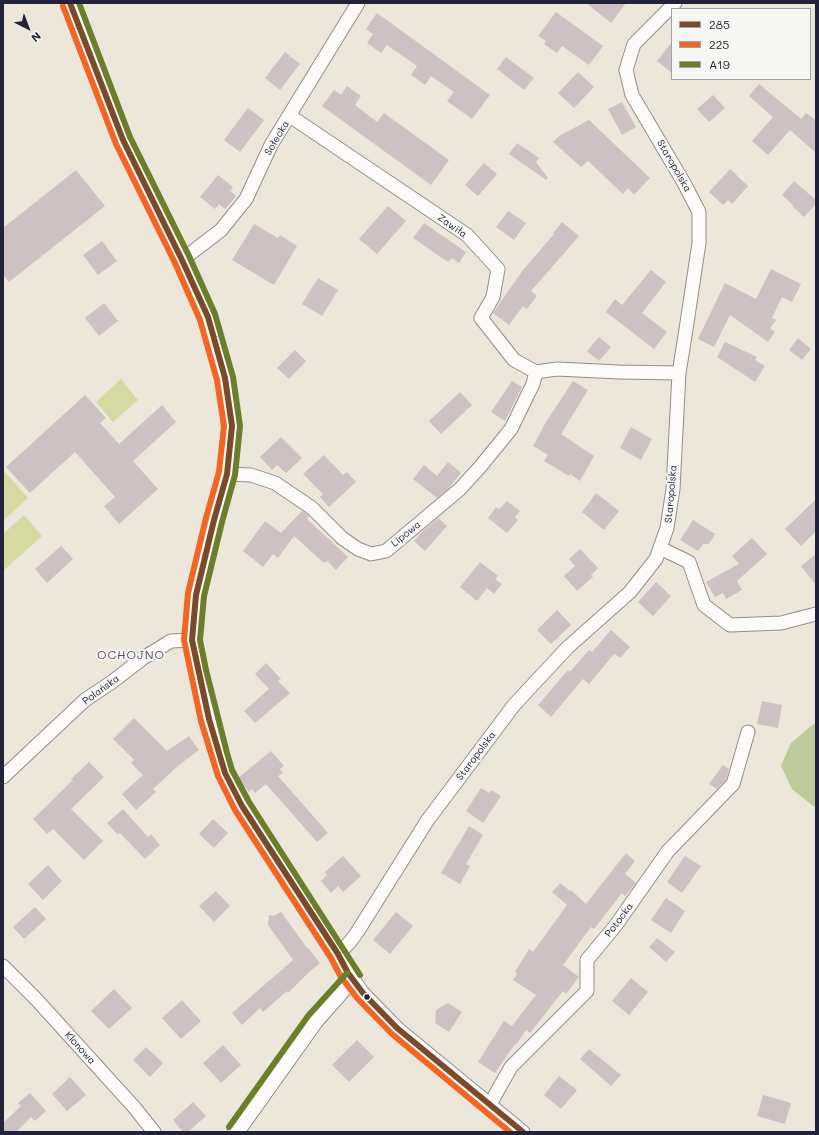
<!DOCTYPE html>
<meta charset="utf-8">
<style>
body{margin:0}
#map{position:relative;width:819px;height:1135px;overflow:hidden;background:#ece6db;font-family:Mali,sans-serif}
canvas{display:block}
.frame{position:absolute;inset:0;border:4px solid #22223b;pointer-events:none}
.legend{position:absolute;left:671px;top:8px;width:140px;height:72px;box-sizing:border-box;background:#f6f6f2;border:1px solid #a1a1a9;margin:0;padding:5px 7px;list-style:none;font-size:12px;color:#22223b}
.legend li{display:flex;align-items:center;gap:8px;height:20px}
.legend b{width:20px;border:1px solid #a1a1a9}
.north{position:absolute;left:8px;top:8px;width:40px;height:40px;-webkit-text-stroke:3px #f6f6f2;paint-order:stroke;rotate:138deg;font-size:11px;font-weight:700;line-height:16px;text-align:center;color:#22223b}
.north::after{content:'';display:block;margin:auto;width:14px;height:18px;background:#22223b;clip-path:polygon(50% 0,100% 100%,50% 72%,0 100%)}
</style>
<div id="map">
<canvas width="819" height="1135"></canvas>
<div class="frame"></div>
<ul class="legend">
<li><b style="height:5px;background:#7a4b2a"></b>285</li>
<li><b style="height:5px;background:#f26522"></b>225</li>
<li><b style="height:5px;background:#6b7e29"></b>A19</li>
</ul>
<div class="north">N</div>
</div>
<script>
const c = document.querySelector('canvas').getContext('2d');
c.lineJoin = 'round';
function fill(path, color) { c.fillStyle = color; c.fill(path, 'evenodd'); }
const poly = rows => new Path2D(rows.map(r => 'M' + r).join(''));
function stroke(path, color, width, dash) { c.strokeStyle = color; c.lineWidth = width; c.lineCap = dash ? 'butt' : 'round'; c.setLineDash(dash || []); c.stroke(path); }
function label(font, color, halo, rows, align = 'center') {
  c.font = font + ' Mali,sans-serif'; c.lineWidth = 4; c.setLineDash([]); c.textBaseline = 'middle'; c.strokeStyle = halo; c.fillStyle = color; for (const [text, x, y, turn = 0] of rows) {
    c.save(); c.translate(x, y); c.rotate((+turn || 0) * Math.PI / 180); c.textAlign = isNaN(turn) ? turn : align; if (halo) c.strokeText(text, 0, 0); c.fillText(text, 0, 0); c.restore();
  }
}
fill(poly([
 [121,379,138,400,113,422,96,402],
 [3,470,28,498,3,521],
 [24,515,42,536,3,571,3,534]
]), '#d5daa2');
fill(poly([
 [816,723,816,807,813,806,792,789,781,766,791,743,811,726]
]), '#bfca9a');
fill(poly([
 [586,3,626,3,611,23],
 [556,12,603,46,589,65,562,46,557,53,544,44,546,41,538,36],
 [377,13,490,95,472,119,447,101,454,92,431,76,425,85,411,75,417,66,387,45,381,53,367,43,373,34,366,29],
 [672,42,672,73,657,61],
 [285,52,300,64,280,90,265,78],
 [506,57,534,78,524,90,497,69],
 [578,72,594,87,574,108,558,93],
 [759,84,801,119,806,113,816,120,816,153,790,130,768,155,752,141,773,117,749,96],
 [347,86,361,96,355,105,377,122,384,113,449,160,431,185,322,106,334,90,341,95],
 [713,95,725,108,709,122,697,109],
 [622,102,636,127,622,135,608,109],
 [248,108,264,120,240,152,224,140],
 [589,120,650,178,634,195,628,188,623,194,588,161,581,167,553,142,559,136],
 [517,143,539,158,536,162,548,178,546,180,509,154],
 [484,163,497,174,478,196,465,185],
 [730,169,748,186,732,204,728,200,723,205,709,192],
 [76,170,105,206,9,282,3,275,3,228],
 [218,175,233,187,230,191,236,196,225,209,219,204,215,209,200,197],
 [794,181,816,200,816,204,804,217,792,206,793,205,782,195],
 [388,206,406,221,377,254,359,239],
 [508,211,526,223,514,240,496,227],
 [562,222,579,236,531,291,537,296,527,309,523,306,509,325,493,313,523,270,554,234,553,233],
 [424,223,466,252,459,263,452,258,448,262,413,238],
 [254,224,278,238,280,235,297,246,274,285,232,260],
 [102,241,117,261,98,275,83,255],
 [771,269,801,284,792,302,782,297,772,318,776,320,770,328,775,332,768,342,730,315,714,347,698,339,725,283,756,299],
 [651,270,666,282,642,313,667,332,654,349,606,312,615,299,622,305],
 [318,278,338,290,322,316,302,304],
 [104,303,118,321,99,336,85,318],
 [599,337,611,347,599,361,587,351],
 [798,338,811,349,802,360,789,350],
 [725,342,757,357,755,360,765,366,755,382,717,357],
 [295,350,306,361,289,379,277,368],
 [512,381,522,387,505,421,491,412],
 [573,381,588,390,561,434,594,456,580,481,570,474,569,476,544,461,548,455,533,446,546,422],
 [460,392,472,405,441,434,429,421],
 [85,395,106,418,100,423,119,444,162,405,176,422,133,461,158,489,119,524,104,506,115,497,75,452,30,493,6,467],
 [631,427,652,439,641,460,620,448],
 [281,437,302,458,286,473,277,465,272,470,260,457],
 [324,455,343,475,347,472,356,482,329,507,320,497,323,494,303,474],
 [448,462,461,473,448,489,437,498,413,479,424,465,437,476],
 [596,493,619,511,604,530,582,512],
 [816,499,816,531,801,546,785,529],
 [507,501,520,511,515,517,518,520,507,533,488,518,496,507,499,509],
 [302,511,309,516,307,519,348,557,336,570,327,561,324,563,294,536,278,558,273,554,263,567,243,551,265,521,281,533],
 [438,518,447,526,425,551,414,541,423,531],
 [693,520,715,534,709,544,703,544,698,551,680,540],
 [752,538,767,554,737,581,742,590,726,599,723,593,715,597,706,582,739,564,732,556],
 [61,546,73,559,47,583,35,569],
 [580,549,598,568,591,575,593,577,577,591,564,576,575,566,569,559],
 [816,554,816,585,801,566],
 [480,562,498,576,495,579,502,584,494,594,487,588,477,601,460,587],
 [656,582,671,596,653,616,638,602],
 [557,610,571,625,551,644,537,630],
 [611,630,630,647,620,658,614,654,589,684,583,679,551,717,538,705,568,670,570,672,589,650,592,652],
 [266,663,281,679,278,681,290,693,255,723,244,711,269,689,255,674],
 [762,701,782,705,778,728,757,724],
 [134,718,167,751,189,736,199,750,179,765,153,789,156,792,136,810,122,794,143,775,131,763,134,760,113,739],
 [271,751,284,766,280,769,283,773,278,776,328,833,317,842,266,784,255,793,252,789,249,792,238,778],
 [89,762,104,777,71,809,103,841,84,860,53,829,47,834,33,819,73,780,71,779],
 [723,765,729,769,726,780,717,789,709,784],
 [481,788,489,793,491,790,501,796,483,823,466,811],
 [123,809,148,837,151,834,160,845,145,859,120,833,118,835,107,823],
 [213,819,228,833,214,848,199,834],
 [469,826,483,835,466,864,470,866,460,884,441,873],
 [626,853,635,861,625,874,636,883,625,896,622,893,594,929,591,927,563,965,579,977,566,994,563,991,530,1033,526,1030,516,1045,515,1044,495,1073,478,1062,504,1021,512,1026,536,995,513,980,517,974,515,972,529,949,533,952,567,905,552,892,560,883,570,891,571,890,586,904],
 [343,856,361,876,343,892,338,886,331,893,321,881,327,875,325,872],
 [685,856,701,866,682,893,667,882],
 [48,865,62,881,43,900,28,884],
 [216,891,230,906,214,922,199,906],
 [666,898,685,911,671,933,651,920],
 [35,907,46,919,24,939,13,927],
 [281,912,307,948,308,948,320,963,309,972,288,993,287,991,263,1012,260,1008,242,1025,232,1013,293,960,268,925,269,915,274,916],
 [396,912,413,926,390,954,373,940],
 [657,938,675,952,666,962,649,947],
 [631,978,648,992,629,1015,612,1001],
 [114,989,132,1008,109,1029,91,1011],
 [182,1000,201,1021,181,1039,162,1018],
 [448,1003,462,1012,449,1032,435,1023,436,1010],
 [357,1040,374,1057,349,1082,332,1065],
 [223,1045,241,1065,221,1083,203,1063],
 [146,1047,163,1063,150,1077,133,1060],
 [589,1049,621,1075,611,1086,580,1059],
 [559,1076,577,1090,561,1109,544,1095],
 [70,1077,86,1095,67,1111,52,1094],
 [30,1093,46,1111,35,1121,31,1117,16,1132,3,1132,3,1123,21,1106,18,1103],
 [763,1095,791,1103,785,1124,757,1116],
 [193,1102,206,1116,188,1132,183,1132,173,1120]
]), '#cdc1c4');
const minor = poly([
 [290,116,467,235,498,269,493,297,481,318,514,360,536,372],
 [182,260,221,230,246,199,271,145,358,3],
 [536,372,557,369,619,372,679,373],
 [227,474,251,475,275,483,312,508,342,538,358,549,371,554,386,551,460,489,480,467,511,429,533,384,536,372],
 [660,548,689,562,704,605,730,625,781,623,816,614],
 [3,777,85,700,112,682,143,658,171,641,192,640],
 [338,954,349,943,356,934,427,821,514,705,567,648,630,592,656,559,667,528,673,489,679,373,685,336,699,243,699,212,684,183,632,95,626,70,634,44,675,3],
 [3,966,36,999,134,1107,154,1132],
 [353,979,363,993,397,1028,523,1132],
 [490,1104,511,1067,587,991,587,960,616,925,668,851,733,784,748,732]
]);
const tertiary = poly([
 [70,3,123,140,182,260,208,317,225,378,231,413,232,426,227,474,214,520,196,595,194,610,192,640,198,672,219,755,225,773,242,806,338,954,353,979,345,987,315,1021,236,1132]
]);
stroke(minor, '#918e8c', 15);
stroke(tertiary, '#918e8c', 18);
stroke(minor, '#fcfbfa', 13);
stroke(tertiary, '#fcfbfa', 16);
stroke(poly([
 [70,3,123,140,182,260,208,317,225,378,232,426,227,474,214,520,196,595,192,640,209,719,225,773,242,806,338,954,348,973,363,993,397,1028,523,1132]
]), '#7a4b2a', 6);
stroke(poly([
 [63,6,116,144,175,263,200,320,217,380,224,426,219,472,206,518,188,593,184,640,201,721,218,776,235,810,331,958,341,977,357,998,392,1034,510,1132]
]), '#f26522', 6);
stroke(poly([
 [79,3,130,137,189,256,215,314,233,377,240,426,235,475,222,522,204,596,200,640,206,670,227,753,232,770,249,802,360,975],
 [229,1127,308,1016,347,973]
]), '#6b7e29', 6);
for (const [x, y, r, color] of [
 [367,997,3.5,"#22223b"]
]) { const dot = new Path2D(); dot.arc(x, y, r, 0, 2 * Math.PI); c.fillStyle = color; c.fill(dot); stroke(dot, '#f6f6f2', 1.5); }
label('10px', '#22223b', '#f6f6f2', [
 ["Sołecka",277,138,-59],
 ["Staropolska",674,166,60],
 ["Zawiła",452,226,35],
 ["Staropolska",671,494,-85],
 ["Lipowa",406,534,-39],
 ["Polańska",101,690,-36],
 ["Staropolska",476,756,-53],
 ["Potocka",619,920,-53],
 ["Klonowa",80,1048,48]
]);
c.letterSpacing = '1px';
label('12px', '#5a4968', '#f6f6f2', [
 ["OCHOJNO",131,655]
]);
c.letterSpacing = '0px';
</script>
